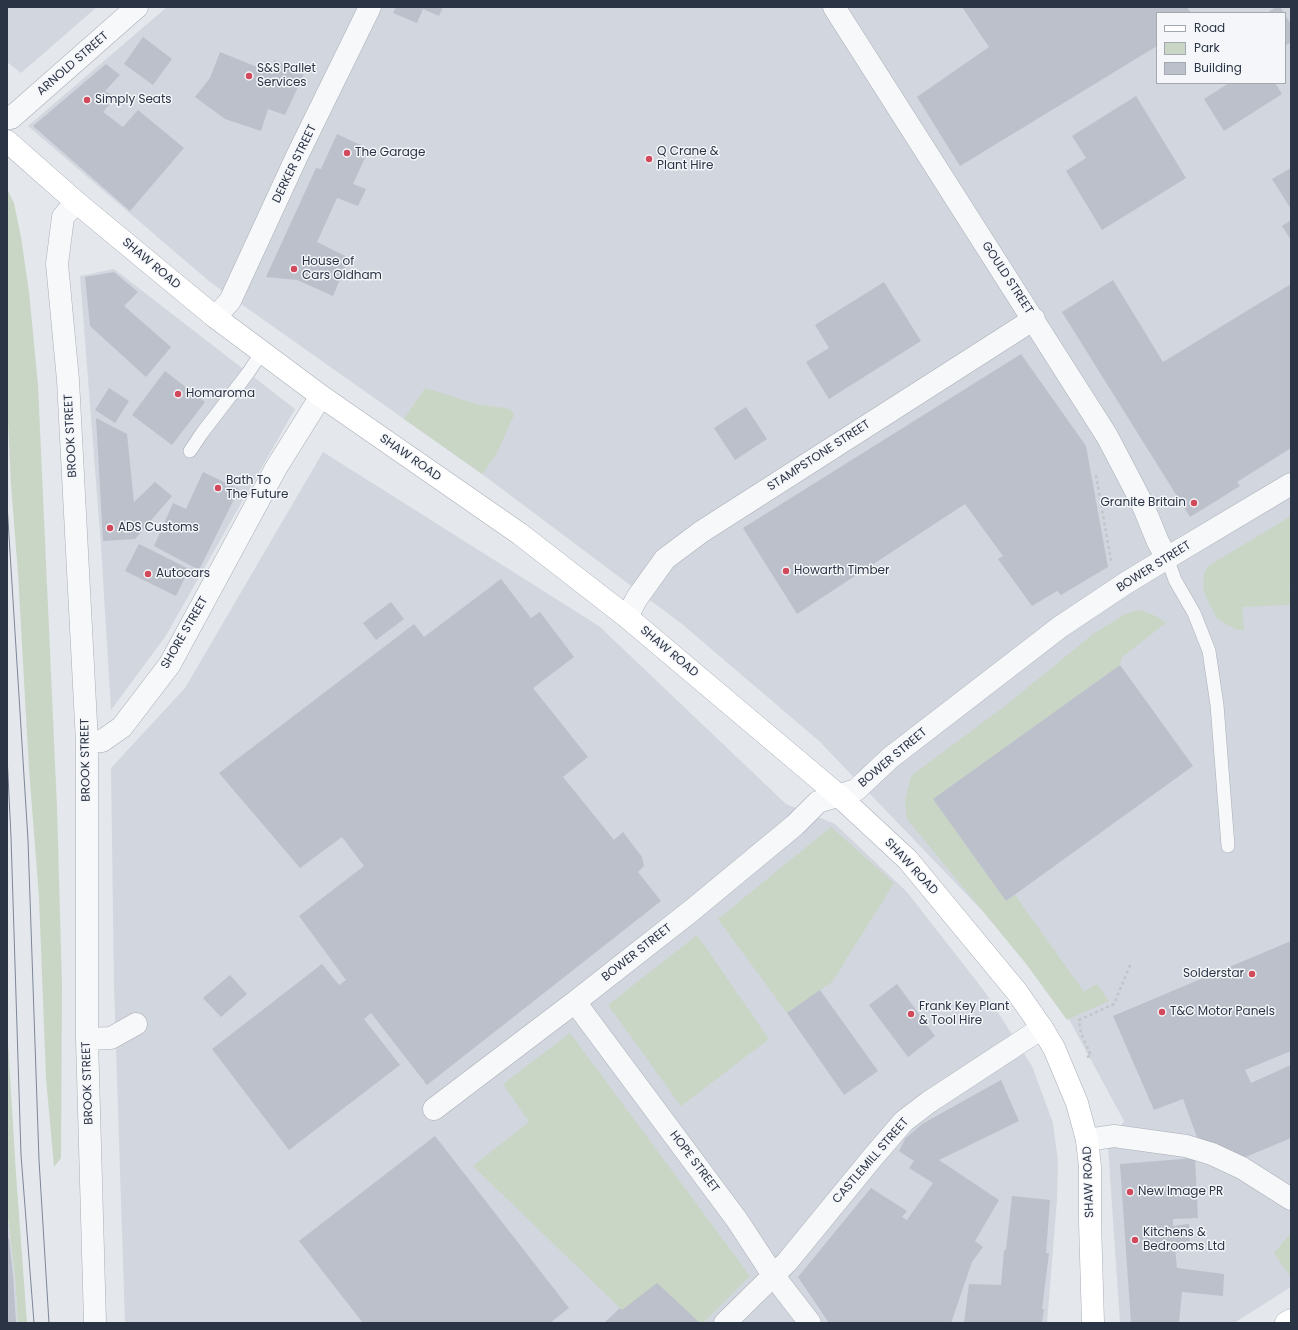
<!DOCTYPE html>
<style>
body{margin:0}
#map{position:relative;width:1298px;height:1330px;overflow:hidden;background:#e4e7ec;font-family:Poppins,sans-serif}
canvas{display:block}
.frame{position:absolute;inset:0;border:8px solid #2b3445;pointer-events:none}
.legend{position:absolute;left:1156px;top:12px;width:130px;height:72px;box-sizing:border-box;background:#f4f6f9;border:1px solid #a4a8b1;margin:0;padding:5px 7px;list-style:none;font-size:12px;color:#2b3445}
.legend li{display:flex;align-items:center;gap:8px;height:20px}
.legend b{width:20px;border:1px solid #a4a8b1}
</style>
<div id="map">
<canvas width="1298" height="1330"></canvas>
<div class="frame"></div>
<ul class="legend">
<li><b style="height:5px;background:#fff"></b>Road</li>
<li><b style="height:11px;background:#c9d6c5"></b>Park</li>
<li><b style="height:11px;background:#bbc0ca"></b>Building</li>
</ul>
</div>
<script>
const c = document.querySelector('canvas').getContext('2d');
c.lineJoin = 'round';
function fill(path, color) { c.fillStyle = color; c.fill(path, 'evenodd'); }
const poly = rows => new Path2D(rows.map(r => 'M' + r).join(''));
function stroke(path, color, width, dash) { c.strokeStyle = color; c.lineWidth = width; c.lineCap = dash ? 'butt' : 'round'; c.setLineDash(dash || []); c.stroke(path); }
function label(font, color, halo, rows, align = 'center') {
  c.font = font + ' Poppins,sans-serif'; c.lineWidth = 3; c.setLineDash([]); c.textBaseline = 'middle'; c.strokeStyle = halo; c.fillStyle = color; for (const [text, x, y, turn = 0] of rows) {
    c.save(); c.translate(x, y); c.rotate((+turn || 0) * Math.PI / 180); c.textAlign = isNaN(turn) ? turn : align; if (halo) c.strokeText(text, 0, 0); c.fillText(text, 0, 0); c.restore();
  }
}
fill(poly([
 [7,7,97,7,21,73,7,62],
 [167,7,1291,7,1291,1287,1234,1323,1120,1323,1108,1146,1124,1121,1046,977,819,741,682,624,482,474,210,282,28,126],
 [1157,13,1285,13,1285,83,1157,83],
 [114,269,295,409,165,637,111,710,101,546,80,276],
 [323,452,599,626,786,804,835,824,907,892,985,992,1032,1066,1053,1123,1058,1162,1057,1200,1047,1323,125,1323,114,986,111,768,185,688],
 [7,1209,15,1276,18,1323,7,1323]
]), '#d2d6de');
fill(poly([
 [7,189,14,203,21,237,29,292,38,385,57,807,62,985,61,1158,54,1167,46,1078,39,897,29,769,18,574,11,484,7,402],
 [425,388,476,404,510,409,514,415,496,455,482,474,404,419],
 [1291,516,1291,585,1289,585,1291,604,1286,605,1242,607,1244,631,1233,628,1217,619,1207,599,1203,588,1204,575,1208,566],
 [1141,610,1158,617,1166,623,1122,657,1120,665,933,799,1006,901,1015,895,1084,992,1097,984,1109,1001,1067,1020,1027,965,907,819,905,802,911,776,1005,706,1093,634,1127,613],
 [831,827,894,883,832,982,787,1013,718,919],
 [697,935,769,1039,681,1106,608,1005],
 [7,1026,16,1174,27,1323,18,1323,15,1276,7,1209],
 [570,1033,750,1276,703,1323,622,1310,473,1166,529,1122,503,1084],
 [1291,1233,1291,1277,1274,1253]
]), '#c9d6c5');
fill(poly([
 [396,7,443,7,439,16,423,9,417,23,393,13],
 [962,7,1187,7,1191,13,1157,13,1157,46,960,166,917,97,989,47],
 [1276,7,1280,7,1284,13,1267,13],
 [1285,15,1291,24,1291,42,1285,46],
 [143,37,172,59,153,85,124,64],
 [220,52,267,71,275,60,304,74,285,115,268,109,261,131,225,119,195,97,210,78],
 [106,64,120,75,105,91,116,97,103,112,123,127,138,110,184,148,130,211,33,126],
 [1229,83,1275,83,1282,94,1224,131,1204,99],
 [1136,96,1186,178,1102,230,1066,171,1086,158,1072,136],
 [337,134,369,149,353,184,366,189,358,206,337,198,317,242,349,258,333,296,297,280,266,277,316,168,321,169],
 [1291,168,1291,209,1272,179],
 [1291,220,1291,240,1282,226],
 [114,272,138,292,124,306,171,347,146,377,90,326,85,277],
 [1113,280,1163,362,1291,284,1291,448,1237,482,1240,486,1190,517,1062,312],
 [884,282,921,341,829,399,806,362,829,348,815,325],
 [1021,354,1086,446,1108,567,1061,595,1057,591,1032,606,998,559,1003,556,965,504,797,614,743,528],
 [165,371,205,402,172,445,132,415],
 [109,388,129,401,115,423,95,410],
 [746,407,767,439,735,460,714,428],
 [96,418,127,434,134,502,155,482,172,496,135,539,103,541],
 [203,472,239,489,199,570,154,546,173,503,186,509],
 [139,544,189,569,176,596,125,571],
 [501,579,531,618,540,612,574,657,533,688,588,757,563,777,614,840,623,832,642,857,644,866,638,872,661,901,427,1085,371,1013,364,1019,400,1065,289,1150,212,1049,322,964,339,985,346,980,299,916,364,866,342,837,300,868,219,773,414,624,424,637],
 [391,602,404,619,376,640,363,623],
 [1120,665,1193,766,1006,901,933,799],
 [1291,941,1291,1051,1245,1070,1251,1083,1291,1065,1291,1138,1236,1161,1197,1137,1183,1099,1154,1110,1113,1016],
 [230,975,247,994,221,1017,203,998],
 [897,984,935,1036,908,1057,869,1005],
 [820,990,878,1071,844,1095,787,1013],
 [1001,1080,1019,1121,939,1160,999,1200,975,1241,983,1247,972,1262,951,1323,829,1323,798,1277,871,1188,907,1211,902,1217,907,1220,933,1183,909,1168,914,1161,899,1151,905,1139,922,1124],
 [435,1136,569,1308,550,1323,363,1323,299,1241],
 [1195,1158,1198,1218,1173,1219,1173,1226,1189,1224,1190,1247,1175,1248,1177,1268,1224,1274,1223,1296,1182,1292,1179,1323,1131,1323,1120,1164],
 [1012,1196,1050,1200,1046,1253,1049,1253,1042,1309,1044,1309,1042,1323,964,1323,969,1284,1001,1285,1004,1250,1006,1250],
 [7,1237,9,1239,13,1276,16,1323,7,1323],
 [657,1283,700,1323,604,1323,620,1308,622,1310]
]), '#bbc0ca');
const lane = poly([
 [190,451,202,433,248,373,262,352],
 [1167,558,1175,580,1194,613,1209,651,1217,705,1228,846]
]);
const street = poly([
 [834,7,1107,436,1142,503,1158,542,1167,558],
 [7,118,11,118,137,7],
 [76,202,63,217,57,264,68,380,87,742,87,1039,95,1323],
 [215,317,230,301,297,156,370,7],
 [627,617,637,598,665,559,701,532,1034,319],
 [87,742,102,741,122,727,170,664,276,468,321,396],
 [575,1002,737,1220,773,1275,810,1323],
 [87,1039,111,1038,136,1024],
 [434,1109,575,1002,691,911,795,825,818,802,856,790,890,758,1060,627,1126,583,1167,558,1291,484],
 [1087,1140,1114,1136,1186,1146,1212,1154,1242,1168,1291,1199],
 [725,1323,787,1262,873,1157,904,1121,929,1102,1042,1028]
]);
const secondary = poly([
 [7,141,76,202,215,317,321,396,520,534,627,617,838,795,908,860,1017,992,1042,1028,1054,1048,1077,1103,1087,1140,1090,1167,1090,1222,1093,1323]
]);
const primary = poly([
 [1286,1323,1291,1320]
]);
stroke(lane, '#a9aeb7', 14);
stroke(street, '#a9aeb7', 23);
stroke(secondary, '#a9aeb7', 23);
stroke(primary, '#a3abb8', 23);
stroke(poly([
 [1096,475,1111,561],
 [1087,1057,1091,1056,1081,1033,1079,1020,1114,1004,1131,963]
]), '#c2c5cb', 2.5, [3, 3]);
stroke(lane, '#f7f8fa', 13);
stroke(street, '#f7f8fa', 22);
stroke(secondary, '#fff', 22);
stroke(primary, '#fff', 22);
stroke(poly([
 [7,504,28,840,39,1160,49,1323],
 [7,755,11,837,21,1155,34,1323]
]), '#7d8696', 1);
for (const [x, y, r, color] of [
 [249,76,4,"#d1495b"],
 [87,100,4,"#d1495b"],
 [347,153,4,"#d1495b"],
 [649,159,4,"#d1495b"],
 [294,269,4,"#d1495b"],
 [178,394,4,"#d1495b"],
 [218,488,4,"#d1495b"],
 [1194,503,4,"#d1495b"],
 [110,528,4,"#d1495b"],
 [786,571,4,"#d1495b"],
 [148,574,4,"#d1495b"],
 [1252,974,4,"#d1495b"],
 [1162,1012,4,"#d1495b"],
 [911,1014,4,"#d1495b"],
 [1130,1192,4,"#d1495b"],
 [1135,1240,4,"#d1495b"]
]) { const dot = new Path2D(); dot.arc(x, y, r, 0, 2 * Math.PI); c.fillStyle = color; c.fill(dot); stroke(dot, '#f4f6f9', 1.5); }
label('12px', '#2b3445', '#f4f6f9', [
 ["ARNOLD STREET",73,64,-41],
 ["DERKER STREET",295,164,-64],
 ["SHAW ROAD",151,264,40],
 ["GOULD STREET",1007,278,57],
 ["BROOK STREET",71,436,-93],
 ["STAMPSTONE STREET",819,456,-33],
 ["SHAW ROAD",410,458,35],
 ["BOWER STREET",1154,567,-32],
 ["SHORE STREET",185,633,-60],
 ["SHAW ROAD",669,652,40],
 ["BOWER STREET",893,758,-40],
 ["BROOK STREET",86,760,-91],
 ["SHAW ROAD",911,867,47],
 ["BOWER STREET",637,953,-38],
 ["BROOK STREET",88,1083,-92],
 ["CASTLEMILL STREET",871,1161,-49],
 ["HOPE STREET",694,1162,53],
 ["SHAW ROAD",1089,1182,-92]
]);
label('12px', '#2b3445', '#f4f6f9', [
 ["S&S Pallet",257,69],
 ["Services",257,83],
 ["Simply Seats",95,100],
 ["Q Crane &",657,152],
 ["Plant Hire",657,166],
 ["The Garage",355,153],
 ["House of",302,262],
 ["Cars Oldham",302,276],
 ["Homaroma",186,394],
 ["Bath To",226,481],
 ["The Future",226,495],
 ["Granite Britain",1186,503,"right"],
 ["ADS Customs",118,528],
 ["Howarth Timber",794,571],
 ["Autocars",156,574],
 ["Solderstar",1244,974,"right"],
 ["Frank Key Plant",919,1007],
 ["& Tool Hire",919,1021],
 ["T&C Motor Panels",1170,1012],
 ["New Image PR",1138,1192],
 ["Kitchens &",1143,1233],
 ["Bedrooms Ltd",1143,1247]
], 'left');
</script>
